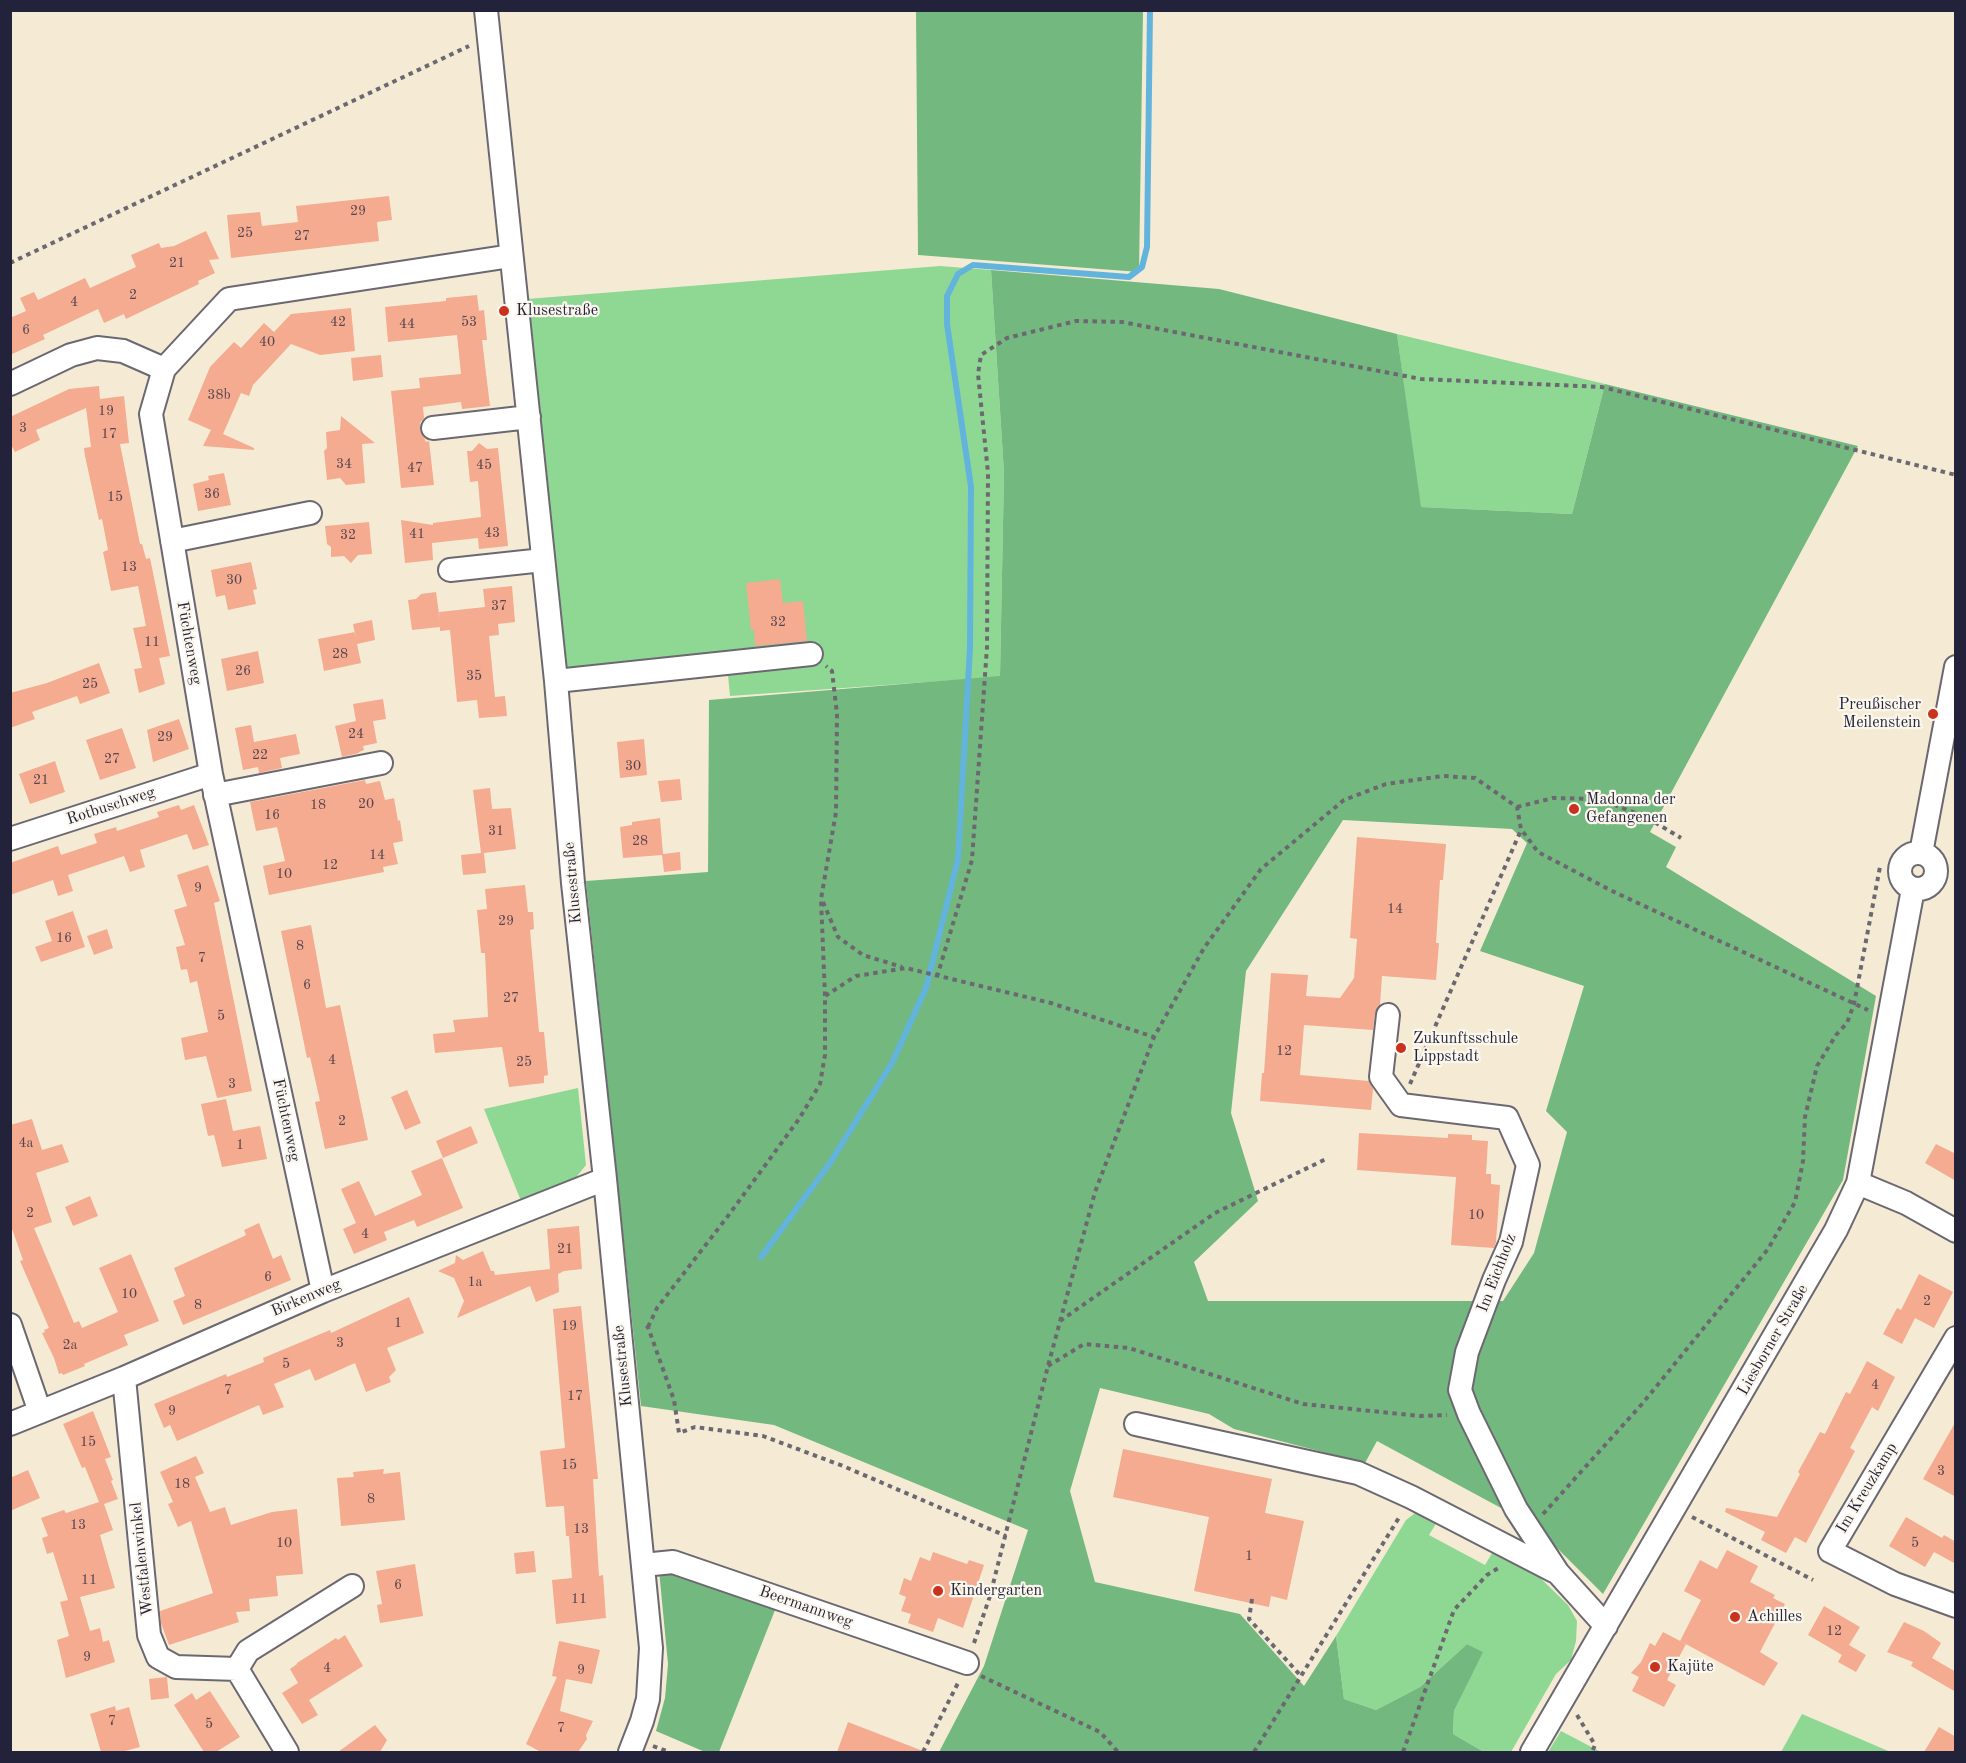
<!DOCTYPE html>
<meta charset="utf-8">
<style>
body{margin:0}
#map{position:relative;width:1966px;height:1763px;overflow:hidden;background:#f5ebd5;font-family:"Old Standard TT",serif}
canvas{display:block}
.frame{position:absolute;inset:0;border:12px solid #22223b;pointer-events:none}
</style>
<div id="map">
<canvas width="1966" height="1763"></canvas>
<div class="frame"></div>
</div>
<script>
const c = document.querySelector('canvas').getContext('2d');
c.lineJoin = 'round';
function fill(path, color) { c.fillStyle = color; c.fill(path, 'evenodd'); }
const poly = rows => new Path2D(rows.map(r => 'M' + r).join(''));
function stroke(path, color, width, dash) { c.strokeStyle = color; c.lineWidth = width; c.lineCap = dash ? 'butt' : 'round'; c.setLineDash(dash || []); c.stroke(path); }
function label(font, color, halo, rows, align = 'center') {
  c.font = font + ' "Old Standard TT",serif'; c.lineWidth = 4.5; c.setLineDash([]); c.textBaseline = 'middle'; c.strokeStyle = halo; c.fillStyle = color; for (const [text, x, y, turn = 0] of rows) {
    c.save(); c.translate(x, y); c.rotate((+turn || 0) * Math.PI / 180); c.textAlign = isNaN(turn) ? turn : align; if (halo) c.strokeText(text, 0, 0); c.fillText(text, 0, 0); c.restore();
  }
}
fill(poly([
 [940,266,991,270,1004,473,1000,677,730,696,726,654,567,670,527,299],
 [1397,334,1605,384,1572,514,1420,507],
 [578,1088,586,1165,574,1180,521,1201,484,1109],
 [1419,1510,1439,1519,1429,1535,1485,1565,1495,1548,1527,1565,1568,1605,1577,1621,1576,1641,1571,1660,1556,1674,1511,1752,1484,1752,1453,1734,1454,1711,1482,1652,1467,1644,1420,1687,1376,1710,1344,1699,1336,1636,1406,1520],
 [1802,1714,1886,1750,1891,1752,1781,1752],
 [1561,1731,1601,1752,1548,1752]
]), '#8fd894');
fill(poly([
 [916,11,1143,11,1139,272,918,255],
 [991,270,1219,289,1397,334,1421,507,1572,514,1605,384,1858,446,1650,832,1676,847,1666,867,1876,996,1843,1180,1603,1594,1547,1538,1518,1502,1501,1508,1377,1441,1365,1463,1234,1429,1209,1414,1100,1388,1070,1491,1095,1582,1240,1614,1304,1686,1336,1636,1344,1699,1376,1710,1420,1687,1467,1644,1483,1652,1454,1711,1453,1734,1484,1752,939,1752,984,1666,1028,1530,774,1425,641,1406,586,881,708,872,709,700,1000,676,1004,473],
 [1343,820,1512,829,1527,843,1480,951,1584,986,1546,1111,1567,1132,1534,1253,1503,1301,1208,1301,1194,1262,1258,1201,1231,1113,1246,971],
 [659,1570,679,1571,777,1605,719,1752,705,1752,656,1731,665,1698,668,1664]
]), '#73b87e');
stroke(poly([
 [761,1257,830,1163,892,1063,926,988,958,859,970,648,971,487,947,324,947,296,958,274,973,265,1129,277,1142,267,1147,247,1150,10]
]), '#62b4dd', 6);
fill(poly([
 [389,196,392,220,377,222,379,241,231,258,227,215,260,212,262,226,298,222,296,206],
 [206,231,219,259,209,260,215,273,198,281,199,284,126,319,124,314,104,323,98,309,43,335,45,339,10,355,10,318,26,311,20,298,34,292,38,300,85,278,90,288,136,267,131,255,159,243,161,248,174,246],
 [477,295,479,311,484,310,487,340,482,340,490,406,462,409,461,402,423,407,424,418,420,423,420,430,426,442,429,441,434,485,401,488,391,391,420,388,419,378,461,374,457,335,388,342,385,307,446,301,446,298],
 [351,308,355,351,320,355,291,344,253,385,249,396,241,393,223,434,254,448,254,450,203,446,211,430,188,420,210,367,234,342,241,348,264,323,274,332,291,314],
 [381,355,383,377,353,381,351,358],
 [99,386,100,399,124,396,129,443,120,444,140,544,142,544,146,559,150,558,170,656,159,658,165,684,139,693,134,669,142,668,133,628,146,626,138,586,111,591,103,552,108,550,102,519,99,520,85,456,84,448,91,447,86,408,36,430,40,440,15,452,10,443,10,417,69,389],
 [341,416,375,443,362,444,365,483,346,485,340,478,327,480,324,451,327,448,326,432,340,430],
 [479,443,487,449,498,448,508,546,479,549,478,538,432,543,433,560,405,563,401,520,433,525,433,523,481,517,478,481,470,482,467,451,472,451],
 [224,473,231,505,198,511,193,484,209,480,208,476],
 [369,522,372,554,358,555,351,563,344,556,331,557,331,547,327,544,325,526],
 [251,562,257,589,253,590,256,604,228,610,225,595,216,597,211,570],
 [780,579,783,603,803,601,807,641,755,646,754,630,751,630,746,583],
 [512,586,515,622,498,624,499,635,489,636,495,697,505,696,507,716,479,718,477,700,457,702,450,630,440,631,440,627,412,630,408,600,416,599,421,594,436,592,440,621,439,612,485,607,483,589],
 [372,620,375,640,357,644,361,663,324,671,318,639,355,632,356,639,353,624],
 [258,651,264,683,227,691,221,659],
 [99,663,110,693,80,704,77,696,32,712,35,719,10,728,10,693,47,683],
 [383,699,386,719,373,721,377,743,363,746,364,750,359,752,359,753,342,757,335,726,356,721,353,704],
 [179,719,189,749,153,762,147,730],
 [251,725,254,742,296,734,300,754,280,758,282,768,259,773,258,767,243,770,235,728],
 [122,728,136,768,100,780,86,740],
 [644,739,647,775,620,778,617,742],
 [55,761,65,792,30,804,19,774],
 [680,779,682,800,661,802,658,781],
 [365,780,366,784,380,781,385,800,394,798,398,821,400,820,403,841,393,843,398,864,383,867,384,872,269,895,263,866,285,861,277,827,256,831,250,802],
 [490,788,492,809,511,808,516,849,484,853,486,873,463,875,461,855,481,853,473,790],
 [179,805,181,810,194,805,209,845,193,850,187,834,140,850,145,867,130,872,124,856,68,875,73,891,58,896,53,880,10,895,10,863,58,846,61,855,97,843,94,834,116,827,117,831,159,817,157,812],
 [660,818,663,854,680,852,681,870,664,872,662,855,623,858,620,827,632,825,632,822],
 [1357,837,1446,844,1443,880,1440,880,1436,943,1439,943,1436,980,1382,976,1380,1005,1375,1013,1373,1030,1304,1025,1300,1075,1369,1081,1373,1089,1371,1110,1260,1101,1262,1073,1264,1073,1271,973,1308,975,1306,996,1340,998,1354,978,1357,939,1350,938],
 [208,865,220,901,214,903,252,1091,217,1098,206,1056,185,1060,181,1038,208,1032,197,981,190,983,187,969,181,970,176,947,185,945,174,910,187,906,177,875],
 [525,885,528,912,533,912,534,929,530,930,539,1032,544,1032,548,1075,544,1076,544,1083,509,1087,502,1047,435,1053,433,1034,455,1032,453,1020,488,1017,485,953,481,953,477,910,487,909,485,889],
 [73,911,85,947,41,962,35,947,52,941,45,921],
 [311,925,326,1008,340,1005,368,1140,325,1149,315,1102,320,1101,310,1057,307,1058,281,931],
 [107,929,113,948,94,955,87,936],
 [407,1090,421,1123,405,1130,391,1097],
 [226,1099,233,1131,260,1126,267,1159,222,1167,214,1135,208,1136,201,1104],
 [32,1119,42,1150,62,1144,69,1162,36,1173,52,1222,34,1228,74,1323,79,1321,82,1328,118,1312,99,1268,131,1254,159,1321,124,1335,128,1345,84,1364,85,1366,63,1375,62,1373,59,1374,54,1358,42,1333,45,1332,44,1330,49,1328,20,1261,23,1260,10,1223,10,1125],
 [471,1126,478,1143,443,1158,436,1141],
 [1359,1133,1448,1138,1448,1134,1472,1135,1472,1140,1488,1141,1486,1174,1491,1174,1491,1184,1500,1185,1496,1242,1494,1248,1451,1245,1456,1177,1357,1170],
 [1936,1144,1956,1154,1956,1181,1925,1163],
 [442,1158,463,1208,417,1227,414,1220,384,1232,387,1240,354,1254,343,1229,356,1223,341,1189,359,1181,375,1216,422,1195,411,1171],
 [90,1196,98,1216,73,1226,65,1207],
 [259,1223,273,1259,281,1255,291,1280,183,1325,173,1301,185,1296,174,1268,240,1238,246,1235,244,1230],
 [579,1226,582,1269,564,1271,558,1274,559,1292,536,1302,530,1286,457,1318,464,1301,454,1278,438,1271,455,1263,456,1255,463,1260,483,1251,491,1271,494,1271,495,1275,550,1269,547,1229],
 [1919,1274,1953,1292,1934,1328,1915,1318,1902,1344,1883,1334,1897,1308,1901,1310],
 [409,1297,424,1333,387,1348,396,1370,389,1377,391,1382,366,1392,355,1363,315,1381,310,1369,274,1384,284,1407,263,1415,259,1405,177,1441,170,1425,164,1428,154,1404,226,1374,227,1377,264,1362,263,1358,330,1330,331,1333],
 [581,1306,598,1479,593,1479,599,1576,603,1575,606,1618,556,1624,552,1580,572,1578,569,1536,566,1536,564,1506,546,1507,540,1451,565,1448,553,1309],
 [1867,1361,1895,1377,1878,1411,1872,1407,1850,1448,1855,1451,1806,1543,1795,1537,1786,1553,1761,1540,1765,1532,1725,1512,1726,1508,1777,1517,1800,1474,1798,1472,1820,1432,1825,1434,1846,1392,1850,1394],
 [93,1411,111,1457,105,1459,113,1480,111,1481,118,1499,104,1504,113,1530,100,1535,115,1588,80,1597,90,1631,100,1628,103,1642,109,1640,115,1662,66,1678,57,1640,69,1636,60,1602,68,1600,53,1552,47,1554,42,1538,48,1536,41,1518,64,1510,66,1513,99,1502,85,1467,82,1468,63,1424],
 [1956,1421,1956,1497,1923,1479],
 [1123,1449,1272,1479,1265,1513,1304,1521,1287,1600,1271,1596,1269,1607,1194,1591,1209,1517,1113,1497],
 [196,1456,204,1473,195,1477,210,1512,225,1507,231,1525,272,1512,297,1509,303,1574,276,1576,278,1596,249,1599,250,1611,236,1612,239,1622,169,1645,161,1623,160,1611,213,1593,191,1521,178,1527,168,1504,173,1502,160,1472],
 [384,1469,383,1474,400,1472,405,1520,341,1526,337,1478,354,1477,353,1472],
 [28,1470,40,1498,10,1511,10,1478],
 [1906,1517,1942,1538,1944,1535,1956,1542,1956,1564,1934,1552,1925,1567,1889,1546],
 [1727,1550,1758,1566,1750,1582,1775,1595,1773,1598,1785,1604,1760,1652,1778,1663,1764,1686,1680,1641,1701,1600,1684,1591,1700,1560,1717,1569],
 [534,1551,536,1572,516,1574,514,1553],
 [933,1552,967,1564,969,1560,984,1565,963,1628,938,1618,933,1632,908,1623,911,1614,901,1611,906,1597,899,1594,904,1578,911,1581,920,1557,930,1561],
 [415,1564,423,1616,380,1623,377,1605,382,1604,376,1571],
 [1824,1606,1860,1627,1849,1645,1866,1655,1856,1672,1838,1662,1842,1655,1808,1635],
 [1904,1622,1924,1631,1941,1643,1932,1658,1956,1672,1956,1692,1911,1666,1913,1662,1887,1652],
 [1663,1632,1686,1644,1667,1680,1676,1685,1664,1707,1632,1691,1639,1677,1631,1673,1641,1662,1650,1643,1655,1646],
 [345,1635,363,1666,309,1700,318,1715,302,1724,282,1693,298,1683,290,1669,297,1664,297,1663,336,1638,338,1640],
 [559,1641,600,1650,592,1684,566,1679,560,1711,593,1721,586,1735,587,1739,578,1752,541,1752,526,1744,557,1677,552,1676],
 [167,1677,169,1698,151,1700,149,1679],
 [210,1691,240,1737,216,1752,204,1752,174,1705,192,1693,196,1700],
 [115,1706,116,1711,129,1707,140,1747,121,1752,101,1752,90,1714],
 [848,1722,923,1751,923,1752,837,1752],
 [375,1725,387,1740,380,1752,338,1752],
 [1939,1727,1956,1737,1956,1752,1924,1752]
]), '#f4ab8f');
const minor = poly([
 [486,10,556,681,573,883,605,1179,651,1648,648,1699,642,1721,630,1752],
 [10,384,71,355,97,348,123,351,164,369],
 [433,428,529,417],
 [172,541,310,513],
 [450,570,543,560],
 [556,681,811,654],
 [215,795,381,763],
 [10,839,211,774],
 '1900 871a18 18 0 1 1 36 0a18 18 0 1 1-36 0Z',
 [1921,853,1956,667],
 [1388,1015,1381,1077,1401,1105,1507,1118,1528,1165,1511,1242,1494,1280,1467,1352,1460,1390,1469,1414,1516,1509,1558,1573,1606,1626],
 [1858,1183,1906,1203,1956,1231],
 [323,1291,211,774,151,414,164,369,229,299,511,256],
 [10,1325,40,1412],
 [1956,1338,1830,1551,1895,1584,1956,1606],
 [124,1378,149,1635,158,1657,176,1667,237,1669,287,1752],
 [10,1424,124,1378,323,1291,605,1179],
 [1136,1424,1358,1473,1411,1497,1554,1571],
 [643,1565,673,1562,967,1663],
 [237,1669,248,1651,352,1586],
 [1532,1752,1836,1230,1858,1183,1913,889]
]);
stroke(minor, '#6c6871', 26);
stroke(poly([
 [10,263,469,46],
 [1517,807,1553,798,1599,799,1646,817,1681,838],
 [823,902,838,937,863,955,902,967],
 [937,977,972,860,987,647,988,473,978,374,981,355,1007,338,1076,321,1122,322,1421,379,1602,387,1956,475],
 [825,996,821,899,836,812,837,714,832,671,826,666],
 [1410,1084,1521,830],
 [1060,1321,1215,1213,1328,1158],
 [648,1327,657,1308,728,1216,799,1119,820,1084,825,1055,825,996,856,976,906,968,1051,1003,1154,1037],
 [646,1328,648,1327,674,1400,679,1433,695,1427,763,1436,843,1466,1006,1536],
 [1048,1366,1084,1344,1129,1348,1303,1404,1420,1416,1447,1415],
 [1543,1514,1642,1404,1768,1249,1795,1202,1803,1161,1805,1117,1817,1066,1836,1035,1847,1023,1854,1004,1880,867],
 [1692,1517,1813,1580],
 [1252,1599,1249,1619,1301,1676],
 [974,1643,990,1596,1048,1366,1095,1192,1154,1037,1204,948,1261,869,1344,800,1386,784,1443,776,1475,778,1517,807,1521,829,1538,852,1612,891,1868,1010],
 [981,1676,1100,1732,1118,1752],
 [1577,1715,1595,1745,1592,1752],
 [653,1746,669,1752],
 [923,1752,959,1681],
 [1254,1752,1400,1516],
 [1403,1752,1454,1610,1487,1575,1500,1567]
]), '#6c6871', 4, [4.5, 4.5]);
stroke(minor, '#fff', 22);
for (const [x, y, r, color] of [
 [504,311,6,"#c8321e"],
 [1933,714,6,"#c8321e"],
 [1574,809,6,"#c8321e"],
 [1401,1048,6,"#c8321e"],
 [938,1591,6,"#c8321e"],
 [1735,1617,6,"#c8321e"],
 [1655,1667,6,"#c8321e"]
]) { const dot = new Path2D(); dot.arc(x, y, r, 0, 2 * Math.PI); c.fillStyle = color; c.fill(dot); stroke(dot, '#fbf7ec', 2); }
label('14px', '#564450', null, [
 ["29",358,211],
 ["25",245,233],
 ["27",302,236],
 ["21",177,263],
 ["2",133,295],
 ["4",74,302],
 ["42",338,322],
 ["53",469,322],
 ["44",407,324],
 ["6",26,330],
 ["40",267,342],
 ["38b",219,395],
 ["19",106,411],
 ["3",23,428],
 ["17",109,434],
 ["34",344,464],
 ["45",484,465],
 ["47",415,468],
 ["36",212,494],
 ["15",115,497],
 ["43",492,533],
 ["41",417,534],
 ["32",348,535],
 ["13",129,567],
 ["30",234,580],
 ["37",499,606],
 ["32",778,622],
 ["11",152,642],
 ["28",340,654],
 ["26",243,671],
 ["35",474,676],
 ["25",90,684],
 ["24",356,734],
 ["29",165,737],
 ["22",260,755],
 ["27",112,759],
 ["30",633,766],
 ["21",41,780],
 ["20",366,804],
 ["18",318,805],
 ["16",272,815],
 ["31",496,831],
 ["28",640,841],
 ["14",377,855],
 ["12",330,865],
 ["10",284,874],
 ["9",198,888],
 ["14",1395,909],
 ["29",506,921],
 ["16",64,938],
 ["8",300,946],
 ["7",202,958],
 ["6",307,985],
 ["27",511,998],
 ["5",221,1016],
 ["12",1284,1051],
 ["4",332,1060],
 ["25",524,1062],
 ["3",232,1084],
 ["2",342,1121],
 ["4a",26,1143],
 ["1",240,1145],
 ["2",30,1213],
 ["10",1476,1215],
 ["4",365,1234],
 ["21",565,1249],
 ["6",268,1277],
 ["1a",475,1282],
 ["10",129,1294],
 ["2",1927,1301],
 ["8",198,1305],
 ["1",398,1323],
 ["19",569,1326],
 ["3",340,1343],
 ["2a",70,1345],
 ["5",286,1364],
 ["4",1875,1385],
 ["7",228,1390],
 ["17",575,1396],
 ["9",172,1411],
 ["15",88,1442],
 ["15",569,1465],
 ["3",1941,1471],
 ["18",182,1484],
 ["8",371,1499],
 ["13",78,1525],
 ["13",581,1529],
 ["10",284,1543],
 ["5",1915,1543],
 ["1",1249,1556],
 ["11",89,1580],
 ["6",398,1585],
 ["11",579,1599],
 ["12",1834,1631],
 ["9",87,1657],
 ["4",327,1668],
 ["9",581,1670],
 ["7",112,1721],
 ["5",209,1724],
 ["7",561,1728]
]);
label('16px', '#22223b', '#fbf7ec', [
 ["Klusestraße",516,311],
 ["Preußischer",1921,705,"right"],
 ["Meilenstein",1921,723,"right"],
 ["Madonna der",1586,800],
 ["Gefangenen",1586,818],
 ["Zukunftsschule",1413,1039],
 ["Lippstadt",1413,1057],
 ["Kindergarten",950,1591],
 ["Achilles",1747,1617],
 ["Kajüte",1667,1667]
], 'left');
label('16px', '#22223b', '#fbf7ec', [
 ["Füchtenweg",189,643,80],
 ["Rotbuschweg",111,806,-18],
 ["Klusestraße",573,883,-95],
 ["Füchtenweg",286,1120,78],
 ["Im Eichholz",1497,1273,-69],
 ["Birkenweg",306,1298,-23],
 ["Liesborner Straße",1773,1340,-60],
 ["Klusestraße",623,1366,-96],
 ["Im Kreuzkamp",1867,1488,-59],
 ["Westfalenwinkel",142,1559,-96],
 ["Beermannweg",806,1607,19]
]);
</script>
